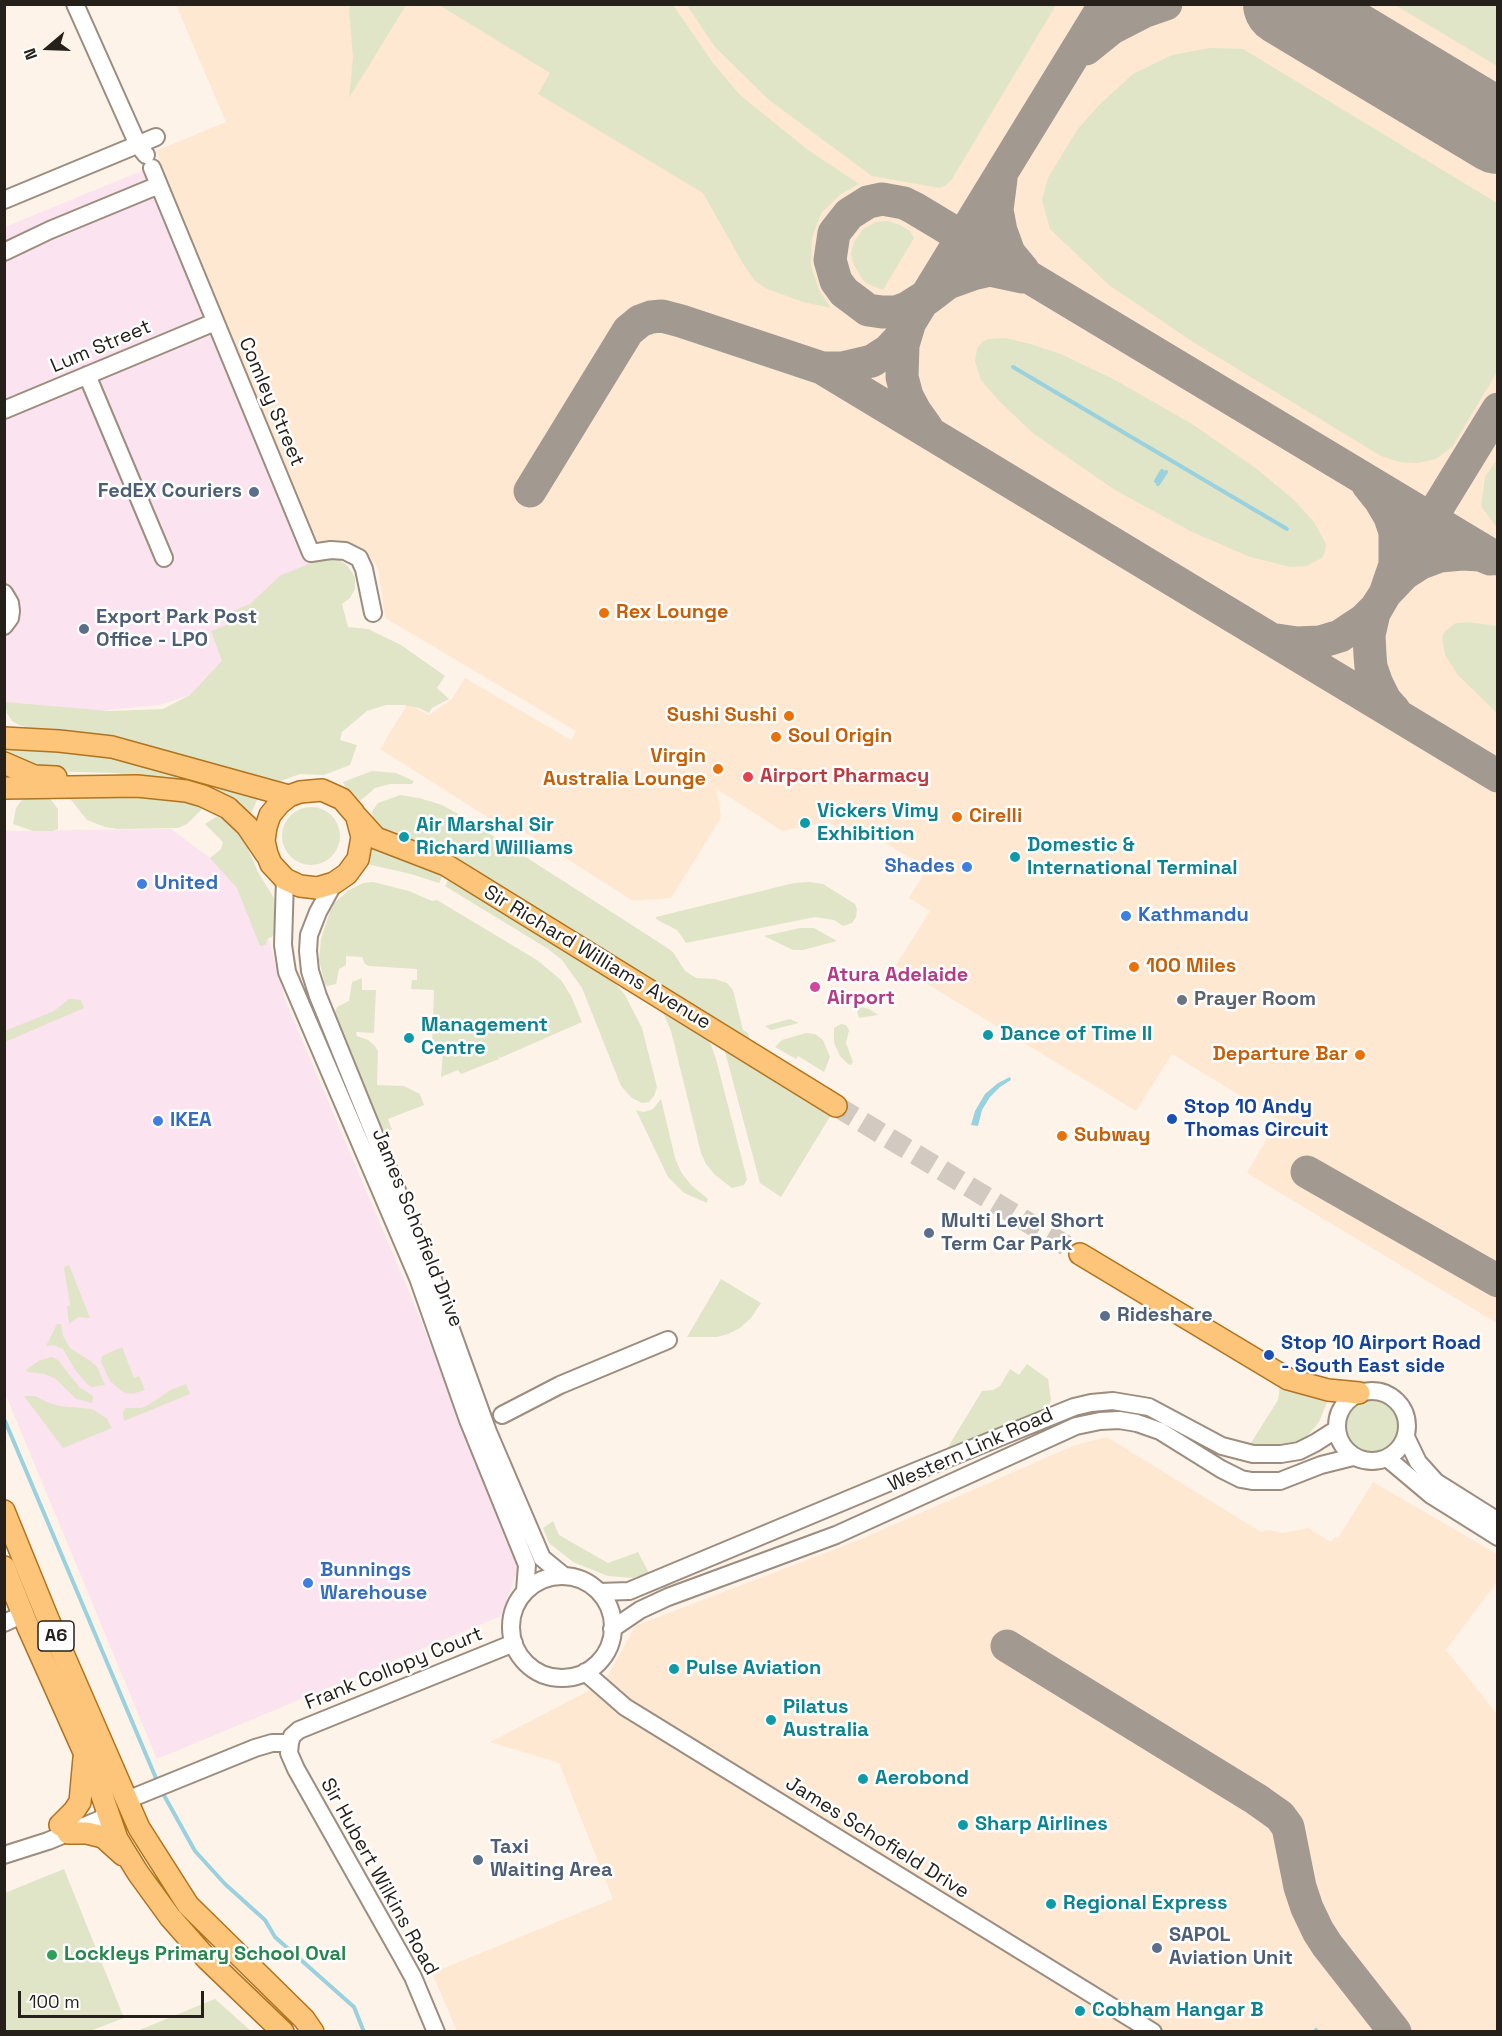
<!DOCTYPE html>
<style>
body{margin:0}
#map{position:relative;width:1502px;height:2036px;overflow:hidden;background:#fdf3e9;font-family:"Space Grotesk",sans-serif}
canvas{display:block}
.frame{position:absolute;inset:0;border:6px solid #26201a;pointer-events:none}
.north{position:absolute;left:18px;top:18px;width:60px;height:60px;-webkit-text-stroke:4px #fff;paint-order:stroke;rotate:251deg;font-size:16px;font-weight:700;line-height:24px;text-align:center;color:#26201a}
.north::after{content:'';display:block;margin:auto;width:21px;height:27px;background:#26201a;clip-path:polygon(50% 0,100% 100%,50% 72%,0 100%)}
.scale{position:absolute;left:18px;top:1991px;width:186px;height:27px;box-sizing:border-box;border:3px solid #26201a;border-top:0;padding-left:8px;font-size:18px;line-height:21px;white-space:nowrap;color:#26201a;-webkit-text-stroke:4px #fff;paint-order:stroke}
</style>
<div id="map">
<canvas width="1502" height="2036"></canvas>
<div class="frame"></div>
<div class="north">N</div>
<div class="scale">100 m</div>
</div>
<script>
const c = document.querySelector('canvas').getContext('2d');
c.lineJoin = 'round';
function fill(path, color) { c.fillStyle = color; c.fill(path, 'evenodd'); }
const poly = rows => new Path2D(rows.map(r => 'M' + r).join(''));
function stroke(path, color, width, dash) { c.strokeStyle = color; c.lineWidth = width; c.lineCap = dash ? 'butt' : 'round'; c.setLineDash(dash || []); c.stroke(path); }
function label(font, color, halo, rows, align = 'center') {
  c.font = font + ' "Space Grotesk",sans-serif'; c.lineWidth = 5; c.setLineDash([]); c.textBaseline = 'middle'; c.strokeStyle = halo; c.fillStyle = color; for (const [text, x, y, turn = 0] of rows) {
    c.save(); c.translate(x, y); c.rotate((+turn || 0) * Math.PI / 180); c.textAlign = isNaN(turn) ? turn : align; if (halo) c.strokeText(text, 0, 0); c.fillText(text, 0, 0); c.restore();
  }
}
fill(poly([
 [161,163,326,573,198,692,160,705,96,711,5,706,5,227],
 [171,829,240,880,267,933,286,1002,413,1301,519,1567,501,1616,157,1759,5,1393,4,831]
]), '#fbe3ef');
fill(poly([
 [176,5,1497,5,1497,1323,1247,1173,1278,1119,1172,1054,1136,1111,896,965,930,911,909,898,927,868,853,824,846,833,828,822,782,831,717,789,721,818,671,898,633,901,526,833,511,832,380,749,408,703,429,715,452,699,465,678,571,740,576,731,385,618,378,568,363,548,339,540,314,545,156,151,226,122],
 [1107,1437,1261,1532,1268,1530,1283,1533,1308,1528,1331,1542,1335,1537,1338,1538,1373,1482,1497,1554,1497,1582,1446,1650,1497,1714,1497,2031,457,2031,432,1973,613,1899,559,1763,490,1742,604,1683,635,1626,859,1540,1075,1445]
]), '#fee8d2');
fill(poly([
 [350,5,406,5,349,98,353,58,349,10],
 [439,5,673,5,713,63,740,95,808,150,859,184,841,194,821,213,812,238,811,266,819,290,831,308,803,302,767,289,755,281,742,262,703,193,538,94,550,73],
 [687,5,1056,5,952,179,945,186,939,188,872,176,769,100,715,47],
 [1395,5,1497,5,1497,66],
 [1210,48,1243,49,1497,203,1497,372,1452,447,1436,459,1418,463,1399,462,1381,456,1193,342,1109,285,1050,229,1042,200,1048,178,1077,130,1099,105,1133,74,1172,55],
 [888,221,900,225,910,231,914,238,883,290,868,284,862,279,853,263,851,254,854,242,863,229,876,222],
 [1005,338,1030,344,1061,354,1115,380,1192,424,1257,469,1293,499,1314,522,1326,544,1325,552,1322,558,1306,566,1290,567,1250,557,1192,532,1115,490,1034,434,998,400,981,380,975,361,977,349,982,342,989,339],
 [1497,459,1497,528,1481,506,1485,477],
 [322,557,337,559,347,565,355,577,355,589,350,598,342,604,348,627,368,629,401,645,445,676,437,688,449,699,432,708,429,713,419,708,404,705,386,705,367,711,342,732,340,740,357,745,350,765,324,775,300,774,275,783,29,728,19,725,12,721,7,713,5,702,109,711,163,709,190,695,222,661,211,631,237,621,232,611,250,604,281,575,304,566],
 [1468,622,1497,626,1497,713,1458,675,1445,655,1442,638,1445,631,1456,623],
 [5,742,143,763,259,796,248,820,171,780,115,773,43,771,5,754],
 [372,771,396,773,414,781,412,784,390,784,375,788,360,801,344,785,343,782],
 [400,795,419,798,442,805,462,816,666,947,673,952,685,971,696,978,715,979,727,983,733,990,743,1030,748,1033,751,1044,585,937,434,853,379,829,373,819,372,811,378,803],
 [48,796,58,809,58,829,53,831,33,831,13,824,16,808,22,800,28,797],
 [68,796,170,798,205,806,187,824,178,828,117,829,105,827,87,820],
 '282 836a29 29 0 1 1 58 0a29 29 0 1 1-58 0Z',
 [216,817,223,818,230,823,245,842,258,872,274,898,276,916,275,930,272,937,267,939,266,945,260,946,237,888,210,858,221,849,223,842,205,824],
 [372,847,444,873,439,883,411,874,367,864],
 [450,876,597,967,616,984,625,995,642,1028,657,1087,654,1096,649,1102,642,1103,632,1098,621,1086,582,988,562,960,548,949,445,886],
 [373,882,409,891,432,901,437,900,537,960,561,980,571,996,582,1022,500,1058,498,1054,499,1059,461,1074,458,1070,441,1077,443,1052,432,1051,434,990,411,989,412,980,417,980,417,969,369,966,365,964,362,957,346,956,346,965,339,969,336,984,328,986,325,985,319,960,321,939,332,905,349,890,363,883],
 [809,882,823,884,855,904,857,909,856,917,852,923,843,926,834,920,815,917,686,943,677,930,656,919,656,917,794,883],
 [800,928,814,928,837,941,803,950,793,950,764,936],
 [362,978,362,990,376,990,374,1033,356,1032,357,1036,368,1040,374,1045,378,1051,377,1085,404,1086,420,1094,424,1105,388,1119,392,1130,384,1130,379,1126,334,1015,337,1007,349,1001,352,982],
 [69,999,81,1000,84,1008,5,1042,5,1031,54,1011],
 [658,1001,703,1032,711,1045,716,1059,747,1179,744,1185,732,1188,715,1175,706,1164,701,1153,671,1031],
 [861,1007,869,1009,878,1015,859,1018,857,1011],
 [790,1019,799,1023,771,1030,765,1026],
 [841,1024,846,1025,849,1030,846,1043,853,1062,851,1065,848,1064,840,1056,834,1043,834,1028],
 [806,1033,815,1034,823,1040,830,1057,824,1072,798,1056,796,1059,775,1047,782,1040],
 [724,1048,831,1115,781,1197,760,1183],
 [661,1099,675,1158,681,1172,691,1185,708,1199,707,1203,684,1193,668,1177,636,1110,644,1112,653,1109],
 [69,1265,90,1318,78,1317,69,1324,67,1306,70,1305,64,1267],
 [721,1279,761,1303,751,1318,740,1328,728,1334,717,1337,687,1337],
 [57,1324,61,1324,63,1336,70,1348,92,1362,97,1367,105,1385,92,1387,87,1384,75,1370,63,1349,53,1345,46,1346],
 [122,1347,134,1378,139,1376,145,1390,132,1394,123,1392,110,1381,101,1362,102,1356],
 [52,1357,58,1360,79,1387,93,1396,92,1403,76,1399,56,1379,45,1374,27,1372,26,1370,40,1360],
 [1027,1364,1048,1379,1051,1400,1049,1406,945,1452,982,1391,993,1390,1000,1386,1010,1369,1019,1375],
 [186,1384,190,1394,124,1421,123,1413,125,1408,141,1408,148,1405,171,1390],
 [1280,1386,1295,1393,1327,1402,1319,1422,1305,1439,1294,1444,1277,1448,1249,1446,1278,1400],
 [24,1396,35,1396,47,1402,59,1406,92,1409,106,1418,112,1428,63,1448],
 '1344 1426a27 27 0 1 1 54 0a27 27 0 1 1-54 0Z',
 [553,1521,559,1535,608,1563,638,1552,649,1573,632,1578,608,1576,573,1562,549,1543,543,1528],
 [64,1869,124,2018,90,2031,5,2031,5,1893],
 [215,1999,251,2031,137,2031]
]), '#e0e5c8');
fill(poly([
 [1010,1077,1011,1080,1000,1087,990,1097,982,1110,978,1126,971,1125,975,1111,985,1094,998,1083]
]), '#9ad1df');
stroke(poly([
 [1013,367,1287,529],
 [1156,481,1162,471],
 [1158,484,1166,472],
 [5,1421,158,1783],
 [161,1790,195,1851,225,1884,265,1920,275,1937,354,2007,364,2032],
 [1316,2030,1316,2032]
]), '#9ad1df', 4);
stroke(poly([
 [1271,4,1303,15],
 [1086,49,1112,28,1143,12,1166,4],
 [1001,179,997,210,1001,231,1009,253,1023,270],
 [926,296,907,308,896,312,882,312,868,310,844,292,836,281,830,260,834,233,849,214,868,202,882,199,904,203,914,208,1498,559],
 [927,299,948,283,973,274,990,270,1023,277],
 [909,325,903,345,902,377,907,396,915,411,927,428],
 [822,368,842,368,872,361,889,350,901,337,1105,4],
 [530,491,628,331,640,321,651,317,662,316,681,321,822,368,1498,776],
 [1419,538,1498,409],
 [1277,640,1297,643,1320,642,1340,636,1364,620,1376,608,1385,594,1395,565,1395,532,1390,517,1380,500,1368,485],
 [1394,710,1385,700,1377,684,1371,667,1370,655,1369,635,1374,613,1385,594,1404,574,1421,563,1440,556,1462,554,1480,555,1490,559],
 [1307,1172,1498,1281],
 [1007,1646,1256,1799,1280,1816,1288,1827,1300,1887,1307,1908,1318,1931,1327,1945,1395,2032]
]), '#a29a91', 33);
stroke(poly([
 [1285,4,1498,132]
]), '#a29a91', 84);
stroke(poly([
 [836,1106,1080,1254]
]), '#d2c9c0', 21, [21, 10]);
const minor = poly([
 [75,4,138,145,146,155],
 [152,168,311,553,331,550,345,551,359,558,364,569,373,613],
 [4,200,156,137],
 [4,252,50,230,159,185],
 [87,375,164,558],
 [4,410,215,322],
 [4,593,10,603,11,611,10,618,4,626],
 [285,879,283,945,287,972,418,1278,468,1420,527,1565,525,1591],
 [334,883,318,912,309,935,308,951,310,971,318,996,431,1274,488,1432,542,1558,564,1576],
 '1337 1426a35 35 0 1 1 70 0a35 35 0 1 1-70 0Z',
 [502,1415,560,1385,668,1340],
 [1406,1437,1418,1462,1436,1482,1498,1521],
 [1387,1458,1431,1495,1498,1537],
 '511 1627a51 51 0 1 1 102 0a51 51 0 1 1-102 0Z',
 [599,1592,629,1591,914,1472,1074,1407,1091,1403,1113,1401,1149,1407,1222,1446,1253,1454,1281,1454,1299,1451,1315,1443,1337,1429],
 [4,1623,24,1614],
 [612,1629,640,1610,668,1597,836,1535,1076,1426,1100,1421,1119,1420,1137,1423,1160,1431,1221,1469,1241,1479,1252,1481,1280,1481,1321,1465,1353,1457],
 [585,1672,625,1707,1153,2032],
 [127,1800,255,1748,272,1743,290,1743],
 [4,1855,48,1841,99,1820,107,1813],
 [436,2032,413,1977,402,1957,296,1769,289,1753,290,1743,292,1736,299,1730,514,1643]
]);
const major = poly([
 [4,738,59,741,112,747,289,796],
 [4,763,34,776,56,777],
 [4,788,137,786,186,791,203,796,228,808,247,826,266,854],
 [354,813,342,799,322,790,300,792,289,796,279,804,270,815,266,827,264,841,267,854,271,864,285,879,300,886,317,888,334,883,347,874,358,859,362,837,357,818],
 [357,817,376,838,446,865,836,1106],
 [1080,1254,1288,1379,1328,1390,1359,1393],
 [4,1511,48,1619,139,1828,188,1905,304,2019,313,2032],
 [4,1567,28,1627,97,1781,117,1839,138,1873,170,1917,207,1959,283,2032],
 [60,1825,74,1811,80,1802,84,1758],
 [68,1833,87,1833,103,1837,123,1855]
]);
stroke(minor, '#9c8d7f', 20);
stroke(major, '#b0731f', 24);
stroke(minor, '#fff', 16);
stroke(major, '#fdc57a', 21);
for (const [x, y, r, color] of [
 [254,492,6,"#5c6f8a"],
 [604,613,6,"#e8710a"],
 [84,629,6,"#5c6f8a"],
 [789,716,6,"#e8710a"],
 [776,737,6,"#e8710a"],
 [718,769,6,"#e8710a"],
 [748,777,6,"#e0444e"],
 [957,817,6,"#e8710a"],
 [805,823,6,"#0f9aa8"],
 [404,837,6,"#0f9aa8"],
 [1015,857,6,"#0f9aa8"],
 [967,867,6,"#3f7fe0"],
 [142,884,6,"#3f7fe0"],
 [1126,916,6,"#3f7fe0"],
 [1134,967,6,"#e8710a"],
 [815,987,6,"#d1479c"],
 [1182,1000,6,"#6b7280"],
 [988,1035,6,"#0f9aa8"],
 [409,1038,6,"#0f9aa8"],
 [1360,1055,6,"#e8710a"],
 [1172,1119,6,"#1a4fb4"],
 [158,1121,6,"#3f7fe0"],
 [1062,1136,6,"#e8710a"],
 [929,1233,6,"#5c6f8a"],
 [1105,1316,6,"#5c6f8a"],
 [1269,1355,6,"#1a4fb4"],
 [308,1583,6,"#3f7fe0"],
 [674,1669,6,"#0f9aa8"],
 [771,1720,6,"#0f9aa8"],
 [863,1779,6,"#0f9aa8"],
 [963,1825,6,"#0f9aa8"],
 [478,1860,6,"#5c6f8a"],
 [1051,1904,6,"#0f9aa8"],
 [1157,1948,6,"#5c6f8a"],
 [52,1955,6,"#2e9e5b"],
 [1080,2011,6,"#0f9aa8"]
]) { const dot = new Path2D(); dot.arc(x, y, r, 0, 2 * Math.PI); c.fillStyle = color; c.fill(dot); stroke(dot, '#fff', 2); }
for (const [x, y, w] of [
 [56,1636,36]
]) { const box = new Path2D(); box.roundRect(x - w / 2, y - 15, w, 30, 4.5); c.fillStyle = '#fff'; c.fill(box); stroke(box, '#26201a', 1.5); }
label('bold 18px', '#26201a', null, [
 ["A6",56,1636]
]);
label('20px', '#26201a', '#fff', [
 ["Lum Street",101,347,-23],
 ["Comley Street",271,402,67],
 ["Sir Richard Williams Avenue",597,958,31],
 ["James Schofield Drive",417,1228,68],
 ["Western Link Road",971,1450,-24],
 ["Frank Collopy Court",394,1669,-22],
 ["James Schofield Drive",877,1838,32],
 ["Sir Hubert Wilkins Road",379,1877,61]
]);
label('bold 20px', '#4e5e75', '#fff', [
 ["FedEX Couriers",242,492,"right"],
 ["Export Park Post",96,618],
 ["Office - LPO",96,641],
 ["Multi Level Short",941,1222],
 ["Term Car Park",941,1245],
 ["Rideshare",1117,1316],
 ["Taxi",490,1848],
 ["Waiting Area",490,1871],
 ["SAPOL",1169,1936],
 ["Aviation Unit",1169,1959]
], 'left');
label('bold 20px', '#c56008', '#fff', [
 ["Rex Lounge",616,613],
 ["Sushi Sushi",777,716,"right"],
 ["Soul Origin",788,737],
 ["Virgin",706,757,"right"],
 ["Australia Lounge",706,780,"right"],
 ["Cirelli",969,817],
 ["100 Miles",1146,967],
 ["Departure Bar",1348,1055,"right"],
 ["Subway",1074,1136]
], 'left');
label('bold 20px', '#be3a42', '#fff', [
 ["Airport Pharmacy",760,777]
], 'left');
label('bold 20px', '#0d838f', '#fff', [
 ["Vickers Vimy",817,812],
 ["Exhibition",817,835],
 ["Air Marshal Sir",416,826],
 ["Richard Williams",416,849],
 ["Domestic &",1027,846],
 ["International Terminal",1027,869],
 ["Management",421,1026],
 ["Centre",421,1049],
 ["Dance of Time II",1000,1035],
 ["Pulse Aviation",686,1669],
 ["Pilatus",783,1708],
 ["Australia",783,1731],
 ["Aerobond",875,1779],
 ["Sharp Airlines",975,1825],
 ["Regional Express",1063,1904],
 ["Cobham Hangar B",1092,2011]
], 'left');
label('bold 20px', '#366cbe', '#fff', [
 ["Shades",955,867,"right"],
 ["United",154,884],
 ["Kathmandu",1138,916],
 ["IKEA",170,1121],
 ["Bunnings",320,1571],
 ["Warehouse",320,1594]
], 'left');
label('bold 20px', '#b23c85', '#fff', [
 ["Atura Adelaide",827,976],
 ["Airport",827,999]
], 'left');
label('bold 20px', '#5b616d', '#fff', [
 ["Prayer Room",1194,1000]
], 'left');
label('bold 20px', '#164399', '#fff', [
 ["Stop 10 Andy",1184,1108],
 ["Thomas Circuit",1184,1131],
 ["Stop 10 Airport Road",1281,1344],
 ["- South East side",1281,1367]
], 'left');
label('bold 20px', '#27864d', '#fff', [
 ["Lockleys Primary School Oval",64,1955]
], 'left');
</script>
